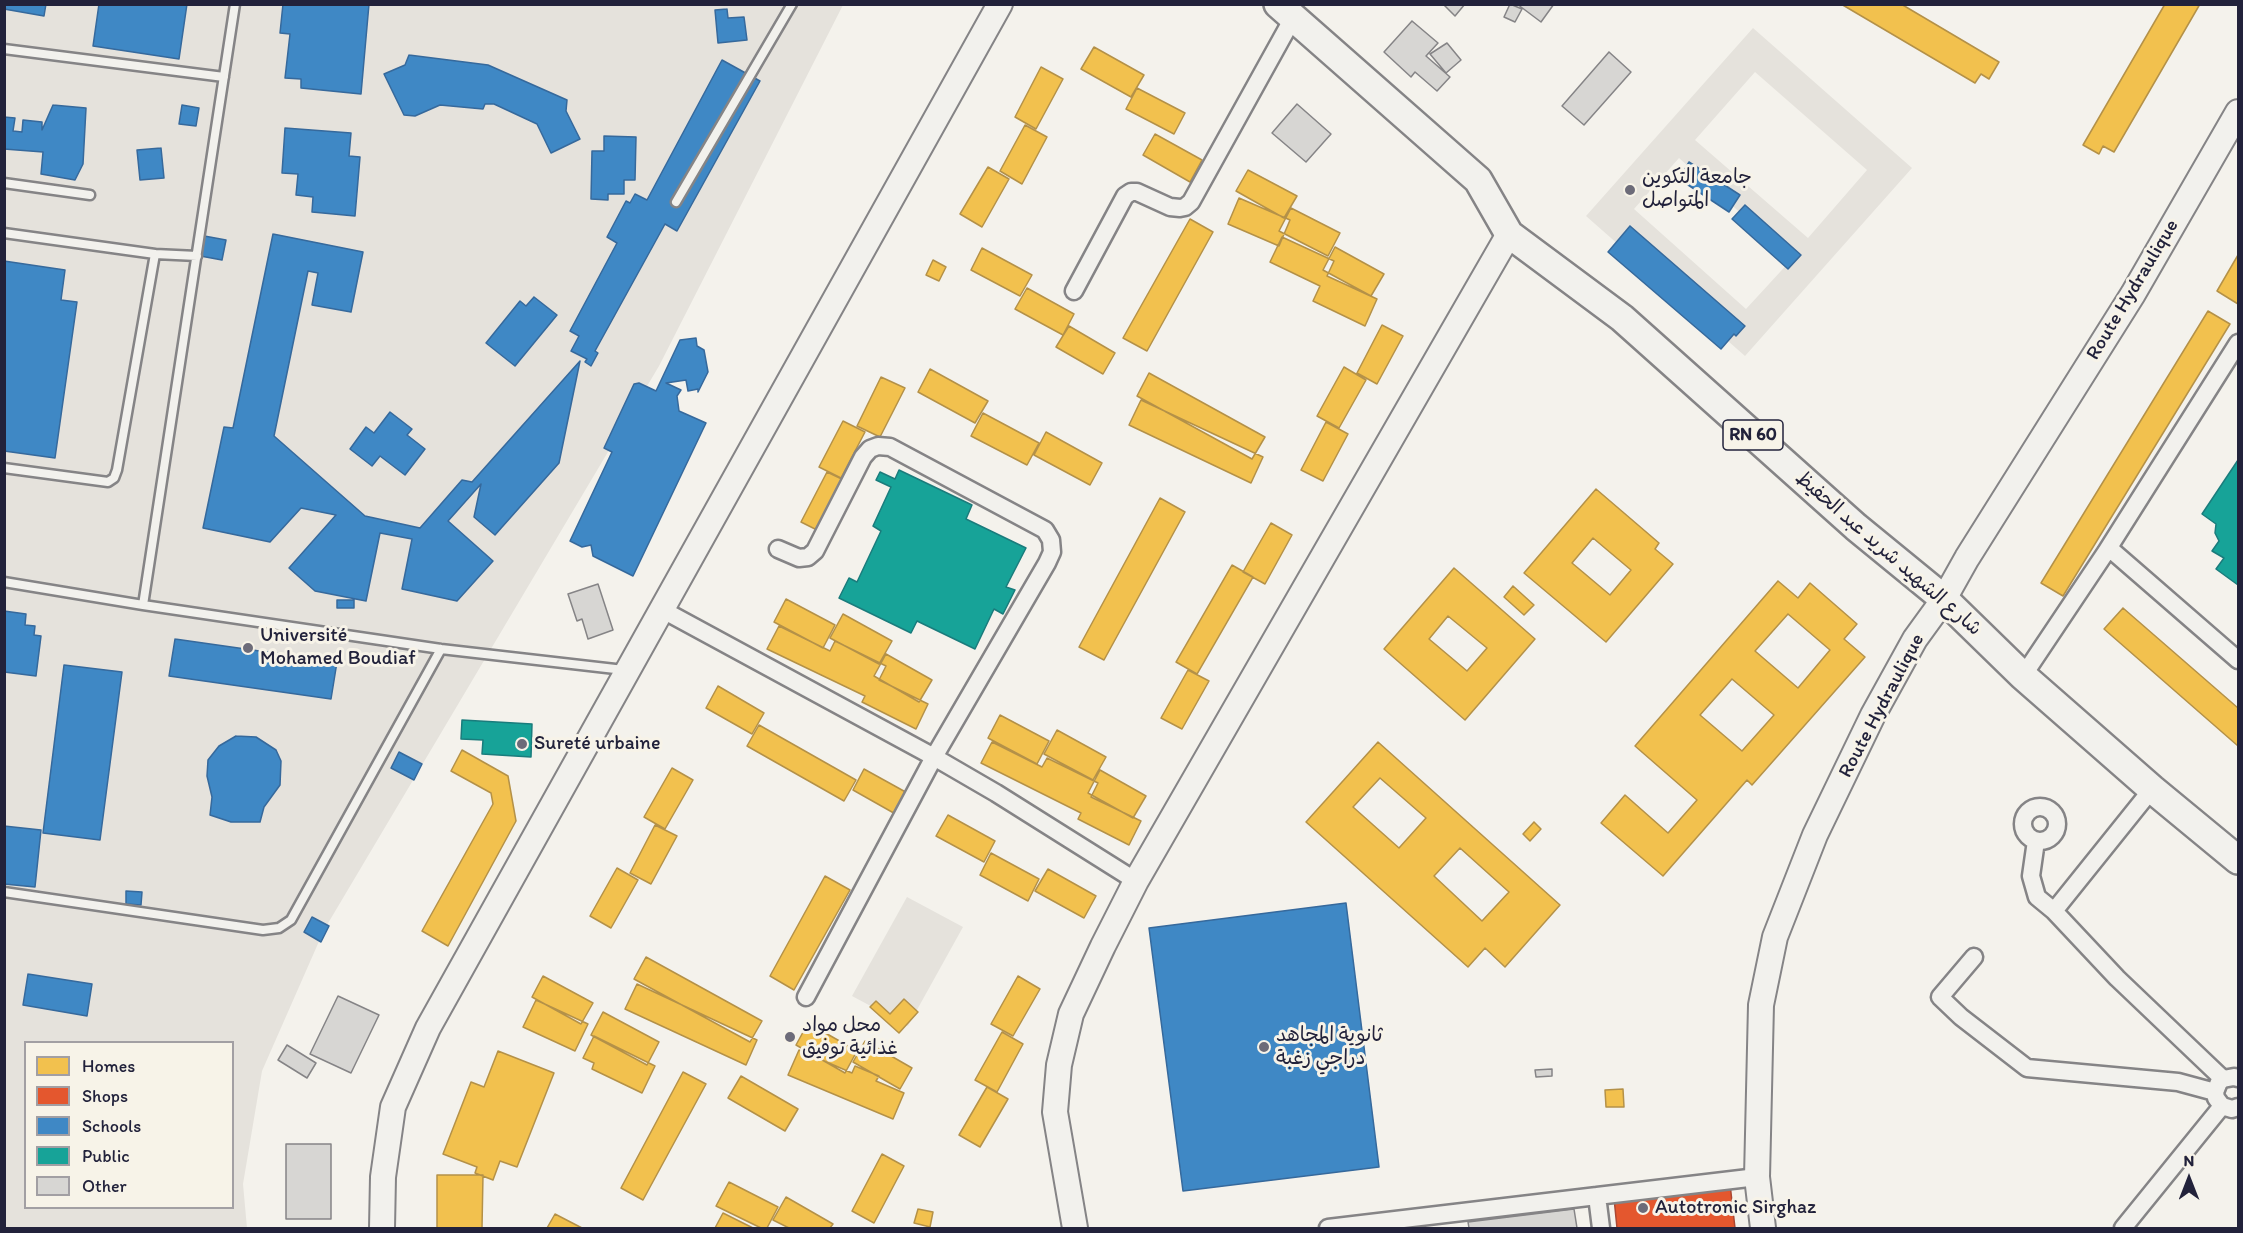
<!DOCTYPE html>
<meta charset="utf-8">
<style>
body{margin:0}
#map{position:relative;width:2243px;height:1233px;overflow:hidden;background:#f4f2ec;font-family:Itim,sans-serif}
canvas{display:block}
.frame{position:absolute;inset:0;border:6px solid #22223b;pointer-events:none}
.legend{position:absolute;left:24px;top:1041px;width:210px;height:168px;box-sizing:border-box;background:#f7f3e8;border:2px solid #a29fa3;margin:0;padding:8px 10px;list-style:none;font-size:18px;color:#22223b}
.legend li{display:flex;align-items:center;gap:12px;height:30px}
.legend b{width:30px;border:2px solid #a29fa3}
.north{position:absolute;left:2159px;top:1149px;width:60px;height:60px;-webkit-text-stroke:4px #f7f3e8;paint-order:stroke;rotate:0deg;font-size:16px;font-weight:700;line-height:24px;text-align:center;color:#22223b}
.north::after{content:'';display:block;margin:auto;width:21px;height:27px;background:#22223b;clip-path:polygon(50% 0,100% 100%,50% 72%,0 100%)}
</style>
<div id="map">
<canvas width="2243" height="1233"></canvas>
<div class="frame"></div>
<ul class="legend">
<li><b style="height:16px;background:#f2c14e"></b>Homes</li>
<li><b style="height:16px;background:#e4572e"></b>Shops</li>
<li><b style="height:16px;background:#3f88c5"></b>Schools</li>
<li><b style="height:16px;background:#17a398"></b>Public</li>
<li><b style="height:16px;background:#d7d6d3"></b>Other</li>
</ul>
<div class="north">N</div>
</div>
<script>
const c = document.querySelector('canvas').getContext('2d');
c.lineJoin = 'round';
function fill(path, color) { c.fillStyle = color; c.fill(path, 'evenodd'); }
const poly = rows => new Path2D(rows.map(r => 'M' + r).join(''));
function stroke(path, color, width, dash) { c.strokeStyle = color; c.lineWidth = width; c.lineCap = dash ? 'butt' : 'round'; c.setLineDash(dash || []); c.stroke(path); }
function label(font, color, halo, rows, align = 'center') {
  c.font = font + ' Itim,"Playpen Sans Arabic",sans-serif'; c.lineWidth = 6; c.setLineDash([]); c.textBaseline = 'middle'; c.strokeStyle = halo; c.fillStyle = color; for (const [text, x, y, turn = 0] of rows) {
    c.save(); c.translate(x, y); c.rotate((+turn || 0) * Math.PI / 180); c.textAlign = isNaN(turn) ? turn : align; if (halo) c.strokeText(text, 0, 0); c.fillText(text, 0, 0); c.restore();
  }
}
fill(poly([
 [5,5,843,5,659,366,324,930,262,1071,243,1184,247,1228,5,1228],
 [26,1042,232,1042,232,1208,26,1208],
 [1753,28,1912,168,1745,356,1586,216],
 [1755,72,1867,170,1808,238,1695,140],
 [1679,158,1792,259,1746,309,1634,209],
 [907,897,963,927,908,1026,852,996]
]), '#e5e2dc');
const homes = poly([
 [1841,4,1901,4,1999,62,1989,79,1981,74,1975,83,1841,4],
 [2165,4,2200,4,2114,152,2103,146,2099,154,2083,145,2165,4],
 [1094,47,1144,75,1131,97,1081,69,1094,47],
 [1041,67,1063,79,1036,129,1015,117,1041,67],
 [1137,88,1185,113,1174,134,1126,109,1137,88],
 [1025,125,1047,137,1022,184,1000,171,1025,125],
 [1155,134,1202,160,1190,182,1143,155,1155,134],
 [988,167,1009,179,982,227,960,214,988,167],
 [1248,170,1297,196,1284,218,1236,191,1248,170],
 [1239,198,1290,220,1279,246,1228,224,1239,198],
 [1291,208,1340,233,1328,256,1279,231,1291,208],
 [1190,219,1213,232,1147,351,1123,338,1190,219],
 [1282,237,1334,261,1327,276,1377,299,1365,326,1313,301,1320,286,1270,262,1282,237],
 [1335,247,1384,274,1371,296,1323,270,1335,247],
 [982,248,1032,275,1020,296,971,270,982,248],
 [2238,255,2238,304,2217,291,2238,255],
 [933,260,946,267,939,281,926,275,933,260],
 [1027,288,1074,314,1063,335,1015,309,1027,288],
 [2208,311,2230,324,2063,596,2041,583,2208,311],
 [1382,325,1403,336,1377,384,1357,373,1382,325],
 [1069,326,1115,353,1103,374,1056,347,1069,326],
 [1344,367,1366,380,1339,428,1317,416,1344,367],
 [930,369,988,401,975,423,918,392,930,369],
 [1149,373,1265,437,1252,459,1137,396,1149,373],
 [881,377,905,388,880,437,857,426,881,377],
 [1141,400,1263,457,1251,483,1129,425,1141,400],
 [983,413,1039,443,1027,465,971,436,983,413],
 [843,421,865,432,841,478,819,467,843,421],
 [1326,422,1348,434,1323,481,1301,470,1326,422],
 [1046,432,1102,463,1090,485,1034,455,1046,432],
 [827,472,848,482,823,533,801,522,827,472],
 [1596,489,1659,543,1655,549,1673,564,1606,642,1524,573,1596,489],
 [1593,538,1631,570,1610,595,1572,563,1593,538],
 [1160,498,1185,512,1104,660,1079,647,1160,498],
 [1271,523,1292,535,1265,584,1243,572,1271,523],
 [1232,565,1253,577,1197,674,1176,662,1232,565],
 [1454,568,1535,639,1465,720,1384,649,1454,568],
 [1448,616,1487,648,1467,671,1429,639,1448,616],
 [1778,581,1798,598,1810,583,1857,624,1844,639,1865,657,1752,785,1747,780,1663,876,1601,823,1625,795,1668,833,1697,800,1635,746,1778,581],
 [1788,614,1830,650,1798,688,1755,651,1788,614],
 [1732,679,1774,715,1742,751,1700,715,1732,679],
 [1513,586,1534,605,1524,615,1504,597,1513,586],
 [786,599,835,625,823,648,774,622,786,599],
 [2123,608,2238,708,2238,746,2104,629,2123,608],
 [843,614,892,641,879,664,830,638,843,614],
 [779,626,830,651,835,641,886,666,879,680,928,704,916,729,862,702,865,696,767,649,779,626],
 [886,654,932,680,919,702,874,676,886,654],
 [1188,670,1209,681,1182,729,1161,718,1188,670],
 [718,686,764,713,752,734,706,708,718,686],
 [1000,715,1049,741,1037,764,988,738,1000,715],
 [759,725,856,780,844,801,747,746,759,725],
 [1057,730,1106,757,1093,780,1044,754,1057,730],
 [992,742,1042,767,1047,758,1098,783,1091,797,1141,821,1129,845,1078,819,1081,813,981,763,992,742],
 [1378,742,1560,905,1505,967,1485,948,1468,967,1306,822,1378,742],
 [1380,778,1426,818,1399,848,1353,807,1380,778],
 [1460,848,1509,892,1482,921,1434,876,1460,848],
 [462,750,508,776,516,821,448,946,422,931,493,804,491,793,451,771,462,750],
 [672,768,693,780,665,829,644,817,672,768],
 [864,769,911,795,899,816,853,790,864,769],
 [1100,770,1146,796,1133,818,1088,793,1100,770],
 [948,815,995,841,984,862,936,836,948,815],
 [1534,822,1541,829,1530,841,1523,834,1534,822],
 [655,825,677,836,651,884,630,873,655,825],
 [991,853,1039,879,1028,901,980,875,991,853],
 [617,868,638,880,611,928,590,916,617,868],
 [1048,869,1096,896,1084,918,1035,891,1048,869],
 [825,876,850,890,794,990,770,976,825,876],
 [646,957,762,1021,750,1042,634,979,646,957],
 [543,976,593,1003,581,1024,532,997,543,976],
 [1018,976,1040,989,1013,1036,991,1024,1018,976],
 [637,984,757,1040,746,1065,625,1009,637,984],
 [904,999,918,1012,899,1033,870,1007,876,1001,890,1014,904,999],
 [536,1000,588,1024,575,1051,523,1027,536,1000],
 [603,1012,659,1042,647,1065,591,1035,603,1012],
 [808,1023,857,1051,845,1073,796,1045,808,1023],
 [1002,1032,1023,1044,997,1092,975,1080,1002,1032],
 [594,1036,655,1066,642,1093,592,1069,594,1063,583,1058,594,1036],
 [865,1041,912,1068,900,1089,853,1062,865,1041],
 [799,1050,852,1073,855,1066,879,1076,876,1081,904,1093,893,1119,788,1075,799,1050],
 [498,1051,554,1073,517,1167,500,1161,493,1180,475,1173,477,1167,443,1154,471,1082,484,1087,498,1051],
 [683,1072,706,1084,643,1200,621,1188,683,1072],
 [741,1076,798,1109,785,1131,728,1098,741,1076],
 [987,1087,1008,1099,980,1147,959,1135,987,1087],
 [1623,1089,1624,1107,1606,1107,1605,1090,1623,1089],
 [882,1154,904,1166,874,1223,852,1211,882,1154],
 [437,1175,483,1175,482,1228,437,1228,437,1175],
 [729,1182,778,1207,767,1228,761,1228,716,1206,729,1182],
 [786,1197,833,1224,830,1228,789,1228,773,1220,786,1197],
 [918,1209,933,1212,930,1227,914,1223,918,1209],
 [723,1213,753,1228,715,1228,723,1213],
 [555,1214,582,1228,547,1228,555,1214]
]);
fill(homes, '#f2c14e');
stroke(homes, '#b49148', 1.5);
const shops = poly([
 [1730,1184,1735,1228,1617,1228,1614,1198,1730,1184]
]);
fill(shops, '#e4572e');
stroke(shops, '#aa4732', 1.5);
const schools = poly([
 [4,4,46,4,44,16,4,9,4,4],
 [99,4,187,4,179,59,93,46,99,4],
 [283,4,369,4,361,94,301,88,301,79,285,78,290,34,280,33,283,4],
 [727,9,728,18,744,17,747,40,718,43,715,10,727,9],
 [409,55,488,65,567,100,566,111,580,139,551,153,537,124,494,104,485,104,483,109,440,105,415,116,404,115,384,74,405,65,409,55],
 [722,60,760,81,677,231,665,224,595,351,598,353,591,366,585,362,587,359,571,351,579,336,570,331,617,243,607,237,626,201,630,203,635,194,647,200,722,60],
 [53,105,86,108,83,164,75,180,41,174,43,152,4,149,4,117,15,118,13,131,22,132,23,120,42,122,42,130,53,105],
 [182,105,199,108,196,126,179,124,182,105],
 [285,128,351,133,349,156,360,157,355,216,312,212,313,197,296,195,298,174,282,173,285,128],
 [604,136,636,137,635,180,624,180,624,194,608,194,608,200,591,199,592,151,604,151,604,136],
 [161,148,164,178,140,180,137,150,161,148],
 [1689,162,1740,195,1729,212,1679,179,1689,162],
 [1745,205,1801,255,1788,269,1732,219,1745,205],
 [1630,226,1745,326,1736,336,1734,334,1721,349,1608,252,1630,226],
 [273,234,363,252,351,312,312,305,318,273,308,271,274,436,365,516,420,528,462,480,472,482,580,361,559,463,495,535,474,517,481,484,448,521,493,561,457,601,402,589,412,539,380,533,366,601,315,591,289,568,336,515,301,508,270,542,203,528,224,427,233,428,273,234],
 [199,235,226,240,222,260,195,255,199,235],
 [4,261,65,270,61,300,77,302,55,458,4,451,4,261],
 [534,297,557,315,515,366,486,343,520,301,526,306,534,297],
 [696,338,697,346,704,350,708,372,698,392,698,389,688,391,686,380,666,383,681,390,677,396,679,411,706,423,633,576,593,556,591,545,582,547,570,541,612,452,604,448,634,384,639,383,656,391,680,340,696,338],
 [390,412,412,429,407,435,425,449,405,475,380,456,372,466,350,449,366,427,374,433,390,412],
 [337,600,354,600,354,608,337,608,337,600],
 [4,611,26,614,25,625,35,626,34,635,41,636,36,676,4,672,4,611],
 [175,639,337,662,331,699,169,676,175,639],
 [64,665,122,672,100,840,43,833,64,665],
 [236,736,256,737,276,750,281,761,280,785,264,807,260,822,231,822,210,815,212,797,207,776,208,760,219,746,236,736],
 [399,752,422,764,414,780,391,768,399,752],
 [4,826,41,830,35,887,4,884,4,826],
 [126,891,142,892,141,905,126,904,126,891],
 [1346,903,1379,1167,1183,1191,1149,928,1346,903],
 [312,917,329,926,321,942,304,932,312,917],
 [28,974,92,984,87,1016,23,1005,28,974]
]);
fill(schools, '#3f88c5');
stroke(schools, '#36699c', 1.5);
const public = poly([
 [2238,460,2238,585,2216,569,2224,558,2212,551,2219,541,2215,533,2216,524,2202,514,2238,460],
 [899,470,972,505,966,519,1026,548,1006,587,1015,590,1003,614,994,609,975,649,917,621,911,633,839,598,849,578,857,582,881,531,873,526,891,487,876,480,880,472,895,479,899,470],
 [462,720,532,724,531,757,482,754,483,740,461,739,462,720]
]);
fill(public, '#17a398');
stroke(public, '#1a7c7c', 1.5);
const building = poly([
 [1443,4,1465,4,1455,16,1443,4],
 [1510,4,1522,9,1515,22,1504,17,1510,4],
 [1517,4,1554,4,1541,22,1517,4],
 [1412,21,1438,43,1426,56,1450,77,1437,91,1415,72,1411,77,1384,52,1412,21],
 [1447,43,1461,60,1446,73,1430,54,1447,43],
 [1609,52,1631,72,1584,125,1562,106,1609,52],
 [1297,104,1331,134,1306,162,1272,133,1297,104],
 [598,584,613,630,588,639,582,619,577,621,568,594,598,584],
 [338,996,379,1015,351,1073,310,1054,338,996],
 [287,1045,316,1063,307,1078,278,1060,287,1045],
 [1552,1069,1552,1076,1536,1077,1535,1070,1552,1069],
 [286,1144,331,1144,331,1219,286,1219,286,1144],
 [1574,1209,1577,1228,1469,1228,1468,1222,1574,1209]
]);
fill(building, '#d7d6d3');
stroke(building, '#858486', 1.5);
const lane = poly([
 [4,49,224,77],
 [4,183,90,195],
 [676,202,792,4],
 [4,233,155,254,197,256],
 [4,468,108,482,114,478,117,470,155,254],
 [4,582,143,605,441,649,624,670],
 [143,605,235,4],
 [4,892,263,930,279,928,291,920,441,649]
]);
const street = poly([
 [1074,291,1125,196,1131,192,1137,192,1170,207,1180,208,1185,207,1191,202,1293,18],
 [2109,548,2238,660],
 [778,549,799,558,808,557,815,551,863,457,870,449,878,446,890,447,1045,530,1051,540,1052,552,1047,563,934,757,806,997],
 [661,609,934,757,996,793,1136,881],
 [2023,676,2106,552,2238,343],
 [2152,789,2054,911,2117,978,2223,1079],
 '2023 824a17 17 0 1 1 34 0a17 17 0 1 1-34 0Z',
 [2036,841,2031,876,2037,897,2054,911],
 [1974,957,1940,997,1961,1017,2027,1068,2178,1082,2215,1092],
 [2238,1078,2234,1077,2223,1079,2219,1082,2215,1092,2216,1098,2222,1106,2232,1109,2238,1107],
 [1597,1196,1601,1228],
 [1328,1228,1757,1177],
 [2123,1228,2222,1106]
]);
const secondary = poly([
 [382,1228,383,1177,393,1107,428,1028,1000,4],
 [1075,1228,1055,1112,1059,1065,1071,1014,1103,946,1136,881,1509,234],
 [1763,1228,1757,1177,1761,1005,1775,937,1815,835,1873,715,1915,639,1944,599,1967,558,2133,294,2238,112]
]);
const primary = poly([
 [1278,4,1478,180,1509,234,1622,318,1856,527,1944,599,2023,676,2152,789,2238,860]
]);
stroke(lane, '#858486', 13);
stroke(street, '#858486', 21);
stroke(secondary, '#858486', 28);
stroke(primary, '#858486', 32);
stroke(lane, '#f2f1ed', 8);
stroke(street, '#f2f1ed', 16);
stroke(secondary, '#f2f1ed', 24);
stroke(primary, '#f2f1ed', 27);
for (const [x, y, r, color] of [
 [1630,190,6,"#6c6b79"],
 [248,648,6,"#6c6b79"],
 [522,744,6,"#6c6b79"],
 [790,1037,6,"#6c6b79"],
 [1264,1047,6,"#6c6b79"],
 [1643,1208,6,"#6c6b79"]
]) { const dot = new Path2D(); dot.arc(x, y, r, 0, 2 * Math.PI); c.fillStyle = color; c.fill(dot); stroke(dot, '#f7f3e8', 2); }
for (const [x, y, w] of [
 [1753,435,60]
]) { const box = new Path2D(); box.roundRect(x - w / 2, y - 15, w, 30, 4.5); c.fillStyle = '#f7f3e8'; c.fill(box); stroke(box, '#22223b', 1.5); }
label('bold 18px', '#22223b', null, [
 ["RN 60",1753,435]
]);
label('20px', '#22223b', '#f7f3e8', [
 ["جامعة التكوين",1642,178],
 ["المتواصل",1642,201],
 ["Université",260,636],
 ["Mohamed Boudiaf",260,659],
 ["Sureté urbaine",534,744],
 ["محل مواد",802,1026],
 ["غذائية توفيق",802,1049],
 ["ثانوية المجاهد",1276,1036],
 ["دراجي زغبة",1276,1059],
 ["Autotronic Sirghaz",1655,1208]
], 'left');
label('20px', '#22223b', '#f7f3e8', [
 ["Route Hydraulique",2133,290,-59],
 ["شارع الشهيد شريد عبد الحفيظ",1888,554,41],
 ["Route Hydraulique",1882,706,-62]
]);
</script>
